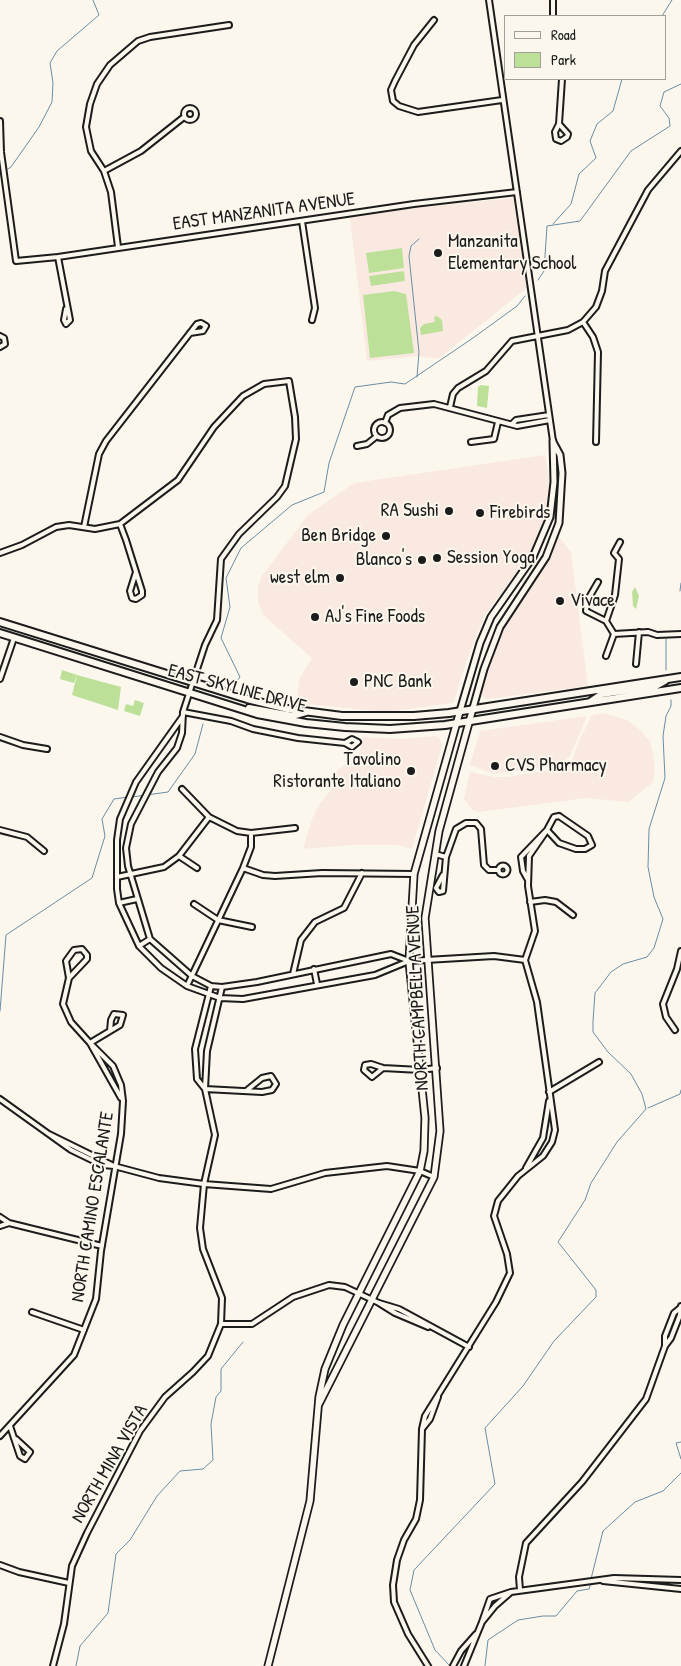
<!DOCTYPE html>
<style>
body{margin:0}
#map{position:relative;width:681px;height:1666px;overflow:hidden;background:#fbf7ec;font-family:"Patrick Hand",sans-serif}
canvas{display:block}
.legend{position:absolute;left:504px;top:15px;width:162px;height:65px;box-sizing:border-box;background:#fbf7ec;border:1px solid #a29f99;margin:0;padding:6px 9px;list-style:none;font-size:15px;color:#1c1c1c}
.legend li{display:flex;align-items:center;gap:10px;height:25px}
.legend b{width:25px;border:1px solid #a29f99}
</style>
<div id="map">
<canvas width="681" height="1666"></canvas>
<ul class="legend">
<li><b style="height:6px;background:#fbf7ec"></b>Road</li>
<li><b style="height:14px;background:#bde099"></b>Park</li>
</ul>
</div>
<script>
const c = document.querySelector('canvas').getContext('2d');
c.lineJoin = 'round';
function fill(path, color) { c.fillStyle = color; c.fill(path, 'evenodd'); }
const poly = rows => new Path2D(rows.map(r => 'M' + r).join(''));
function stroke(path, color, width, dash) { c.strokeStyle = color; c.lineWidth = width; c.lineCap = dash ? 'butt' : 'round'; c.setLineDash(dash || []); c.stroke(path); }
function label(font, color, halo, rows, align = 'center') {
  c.font = font + ' "Patrick Hand",sans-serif'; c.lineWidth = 4; c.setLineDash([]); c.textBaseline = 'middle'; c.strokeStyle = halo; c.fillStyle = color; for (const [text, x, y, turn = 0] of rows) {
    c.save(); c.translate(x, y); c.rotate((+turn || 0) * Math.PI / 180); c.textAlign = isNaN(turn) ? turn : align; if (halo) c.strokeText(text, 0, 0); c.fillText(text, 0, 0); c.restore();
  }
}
fill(poly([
 [513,198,527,288,438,359,417,356,367,361,350,218,406,209],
 [545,455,550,484,550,500,544,527,525,562,485,615,467,660,453,703,386,712,296,703,300,678,312,658,263,615,258,601,258,586,262,576,308,515,354,483],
 [558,536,571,552,588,686,488,699,483,697,480,691,496,641,509,616,546,561],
 [604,713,627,720,639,729,650,742,653,754,655,768,653,782,628,802,586,798,479,812,472,810,464,799,470,772,494,777,507,777,563,768,573,759,577,745,592,715],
 [587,716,570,756,560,765,495,774,470,765,480,731],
 [435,736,439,738,442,745,412,849,398,845,352,845,303,849,312,819,319,805,331,790,337,770,359,755,363,737,401,739]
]), '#fae9e0');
fill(poly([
 [402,248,404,268,369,273,366,253],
 [404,271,405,281,371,286,369,276],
 [394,291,406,294,414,353,370,358,363,295],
 [437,316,442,320,443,331,421,335,420,328,424,324,435,322,434,317],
 [481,385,489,386,487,408,477,406,478,387],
 [635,587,639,596,636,609,633,606,632,592],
 [62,670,77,675,74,683,60,679],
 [77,675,121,687,118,710,72,695],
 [135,700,144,703,140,716,124,711,126,704,133,706]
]), '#bde099');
stroke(poly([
 [662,16,672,0],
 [0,174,11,167,39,127,52,102,53,83,50,63,57,51,99,15,93,0],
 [553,224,571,204,579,174,596,158,590,141,597,124,613,111,622,79],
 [538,280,544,271,547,226,580,221,631,151,670,126,669,118,660,106,664,92,681,84],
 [417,377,419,352,409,256,411,246,419,239],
 [680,591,681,583],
 [666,670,666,639],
 [235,683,240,677,221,638,230,607,226,578,241,548,292,505,324,492,329,463,355,387,391,382,405,384,473,338,517,306,525,296],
 [132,797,168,792,195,754,203,724],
 [0,1011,6,935,92,878,105,836,102,819,114,799,128,797],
 [648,1108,680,1094,681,1090],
 [681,1442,676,1443,681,1459],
 [591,1579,603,1531,635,1502,663,1491,681,1473],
 [76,1666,80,1646,108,1613,116,1554,130,1540,157,1496,180,1471,203,1469,213,1460,211,1424,216,1397,221,1391,221,1369,243,1342],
 [450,1666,435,1650,410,1590,414,1570,495,1484,485,1428,523,1386,554,1341,596,1297,596,1290,558,1242,585,1200,591,1183,617,1142,646,1109,642,1094,631,1074,608,1052,593,1032,593,1021,595,993,611,972,623,964,647,957,654,948,663,919,654,897,648,867,649,829,665,778,663,736,666,716,671,706,671,700],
 [485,1666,488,1640,518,1620,543,1616,556,1616,577,1591,589,1589,591,1583]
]), '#6a8ca4', 1);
const minor = poly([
 [489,0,553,441],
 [553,16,553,0],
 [434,20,414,45,395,81,391,90,393,101,399,106,418,112,502,100],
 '184 114a6 6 0 1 1 12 0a6 6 0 1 1-12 0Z',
 [0,121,1,152,16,261,58,257,414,204,517,192],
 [559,124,568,134,567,137,561,141,556,139,555,132,559,124,562,79],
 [104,171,141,151,184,117],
 [302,221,315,308,312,320],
 [118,247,111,192,104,171,91,151,86,127,90,104,97,84,110,65,138,41,150,37,229,25],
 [58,257,70,320,66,324,64,320,66,309],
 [583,322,593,337,598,352,596,442],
 [0,336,4,338,5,344,0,347],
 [450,407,453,394,458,388,486,371,512,341,568,330,583,322,596,307,602,291,605,271,648,190,681,151],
 '374 430a8 8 0 1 1 16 0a8 8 0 1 1-16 0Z',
 [385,423,388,415,400,408,434,404,517,426,550,420],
 [512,424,516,420,549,415],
 [471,442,494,439,498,422],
 [357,446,367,444,377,436],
 [120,524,126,540,142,591,142,595,136,599,132,598,130,591,136,572],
 [84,527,99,454,106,441,197,324,201,323,206,326,203,331,190,333],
 [0,553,22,545,56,527,69,525,95,529,120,524,178,480,214,427,243,396,264,384,289,381,295,417,296,439,285,486,277,497,239,534,221,559,217,620,205,645,183,712,182,733,177,748,158,772,131,824,126,848,128,866,150,939,192,976,211,986,222,987,257,982,391,954,409,961],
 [598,582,587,601,586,611,606,621,614,634,648,632,657,635,681,634],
 [606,621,615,595,619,559,614,553,620,542],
 [606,656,614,634],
 [636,664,639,632],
 [0,679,14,638],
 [183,712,231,721,253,729,298,738,345,743,352,747,358,742,352,739,345,743],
 [183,716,136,782,120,819,117,840,117,889,119,903,139,946,161,968,187,986,220,998,243,999,375,975,409,961,494,956,525,960],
 [0,737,23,745,47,749],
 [182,789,209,817,237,831,251,833,295,828],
 [559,816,588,836,592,845,585,849,576,849,559,843,547,830,554,817,559,816],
 [0,830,27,837,44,851],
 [435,854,446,857,456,829,466,823,476,823,481,829,484,865,489,870,498,870],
 [179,856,197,868],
 '498.5 870a4.5 4.5 0 1 1 9 0a4.5 4.5 0 1 1-9 0Z',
 [243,868,263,875,275,876,322,873,414,874],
 [443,875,436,888,439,892,443,891,446,857],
 [117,877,164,867,179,856,209,817],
 [530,902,545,900,556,902,573,915],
 [119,903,137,899],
 [194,904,218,920,252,927],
 [139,946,150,939],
 [525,960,535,931,528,886,529,856,547,830,521,857,523,871,528,880],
 [314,969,317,984],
 [293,974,301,940,315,922,344,908,362,873],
 [69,978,87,959,87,955,82,949,74,950,66,961,69,978,63,1004,71,1022,90,1043,121,1098],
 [187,986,243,868,251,847,251,833],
 [675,1030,666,1017,663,1004,677,969,681,951],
 [90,1043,120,1025,123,1015,114,1014,111,1020,110,1031],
 [383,1068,372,1077,364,1070,365,1065,371,1064,383,1068,420,1070,437,1068],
 [205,1089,262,1092,272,1090,276,1084,271,1076,262,1078,246,1091],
 [205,1089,197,1079,195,1049,211,986],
 [549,1092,599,1062],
 [0,1099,71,1150,102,1165,114,1166,49,1134],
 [114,1166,159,1178,204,1184,271,1189,325,1173,387,1166,420,1171,434,1177],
 [526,1168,543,1138,549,1101],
 [0,1217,9,1223,102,1246],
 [0,1226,9,1223],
 [32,1312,84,1330],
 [221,1324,252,1324,293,1297,329,1285,345,1287,379,1303],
 [428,1327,395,1313,379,1303,399,1309,469,1347],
 [665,1346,665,1336,674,1313,680,1308],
 [438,1397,430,1419,422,1429,425,1416,496,1302,510,1273,507,1254,494,1216,498,1201,518,1176,543,1156,552,1142,555,1130,537,1002,525,960],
 [10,1426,20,1456,25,1459,30,1452,16,1439],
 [422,1429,420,1500,416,1519,404,1540,397,1560,393,1585,394,1602,408,1634,428,1666],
 [0,1436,74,1355,96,1299,101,1251,121,1134,123,1101,121,1085,113,1066,90,1043],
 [0,1565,19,1572,69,1583],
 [603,1581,681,1589],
 [520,1590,519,1577,526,1543,582,1482,646,1399,665,1346,671,1338,680,1315,681,1306],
 [511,1592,614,1578,681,1580],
 [53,1666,64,1624,72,1566,87,1533,140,1431,165,1397,193,1372,208,1356,221,1324,222,1298,203,1249,200,1228,204,1184,215,1135,205,1089,207,1051,222,987],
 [453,1666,461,1651,476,1634],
 [464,1666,482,1622,495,1606,511,1592,490,1599,482,1622]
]);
const tertiary = poly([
 [473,708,484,669,500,627,546,557,559,523,562,473,560,455,553,442],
 [460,711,480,643,491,617,533,557,550,517,554,482,553,441]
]);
const secondary = poly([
 [319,1404,434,1177,440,1131,425,918,439,831,473,708],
 [268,1666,310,1501,319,1397,325,1369,343,1325,420,1171,424,1151,425,1118,409,961,414,874,460,711]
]);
const primary = poly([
 [0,622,247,699,288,709,342,716,414,716,449,713,681,677],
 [0,633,257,714,306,723,345,727,390,729,445,725,681,688],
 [590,702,602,694,656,686,665,681],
 [249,708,292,716,306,712]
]);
stroke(minor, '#1c1c1c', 8);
stroke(tertiary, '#1c1c1c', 9);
stroke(secondary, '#1c1c1c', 9);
stroke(primary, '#1c1c1c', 10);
stroke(minor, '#fbf7ec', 4);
stroke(tertiary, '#fbf7ec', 5);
stroke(secondary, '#fbf7ec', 5.5);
stroke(primary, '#fbf7ec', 6);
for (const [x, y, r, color] of [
 [438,253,5,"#1c1c1c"],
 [449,511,5,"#1c1c1c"],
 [480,513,5,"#1c1c1c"],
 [386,536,5,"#1c1c1c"],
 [437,558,5,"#1c1c1c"],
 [422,560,5,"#1c1c1c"],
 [340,578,5,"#1c1c1c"],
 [560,601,5,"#1c1c1c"],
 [315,617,5,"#1c1c1c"],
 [354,682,5,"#1c1c1c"],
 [495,766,5,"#1c1c1c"],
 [411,771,5,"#1c1c1c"]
]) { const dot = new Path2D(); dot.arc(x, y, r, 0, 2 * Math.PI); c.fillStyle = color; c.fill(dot); stroke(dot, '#fbf7ec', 2); }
label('19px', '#1c1c1c', '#fbf7ec', [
 ["EAST MANZANITA AVENUE",264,212,-8],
 ["EAST SKYLINE DRIVE",237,689,15],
 ["NORTH CAMPBELL AVENUE",418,998,-93],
 ["NORTH CAMINO ESCALANTE",93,1207,-81],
 ["NORTH MINA VISTA",110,1464,-60]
]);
label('19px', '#1c1c1c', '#fbf7ec', [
 ["Manzanita",448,242],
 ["Elementary School",448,264],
 ["RA Sushi",439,511,"right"],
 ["Firebirds",490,513],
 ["Ben Bridge",376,536,"right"],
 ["Session Yoga",447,558],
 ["Blanco's",412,560,"right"],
 ["west elm",330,578,"right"],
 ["Vivace",570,601],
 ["AJ's Fine Foods",325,617],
 ["PNC Bank",364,682],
 ["Tavolino",401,760,"right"],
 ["Ristorante Italiano",401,782,"right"],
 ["CVS Pharmacy",505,766]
], 'left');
</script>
